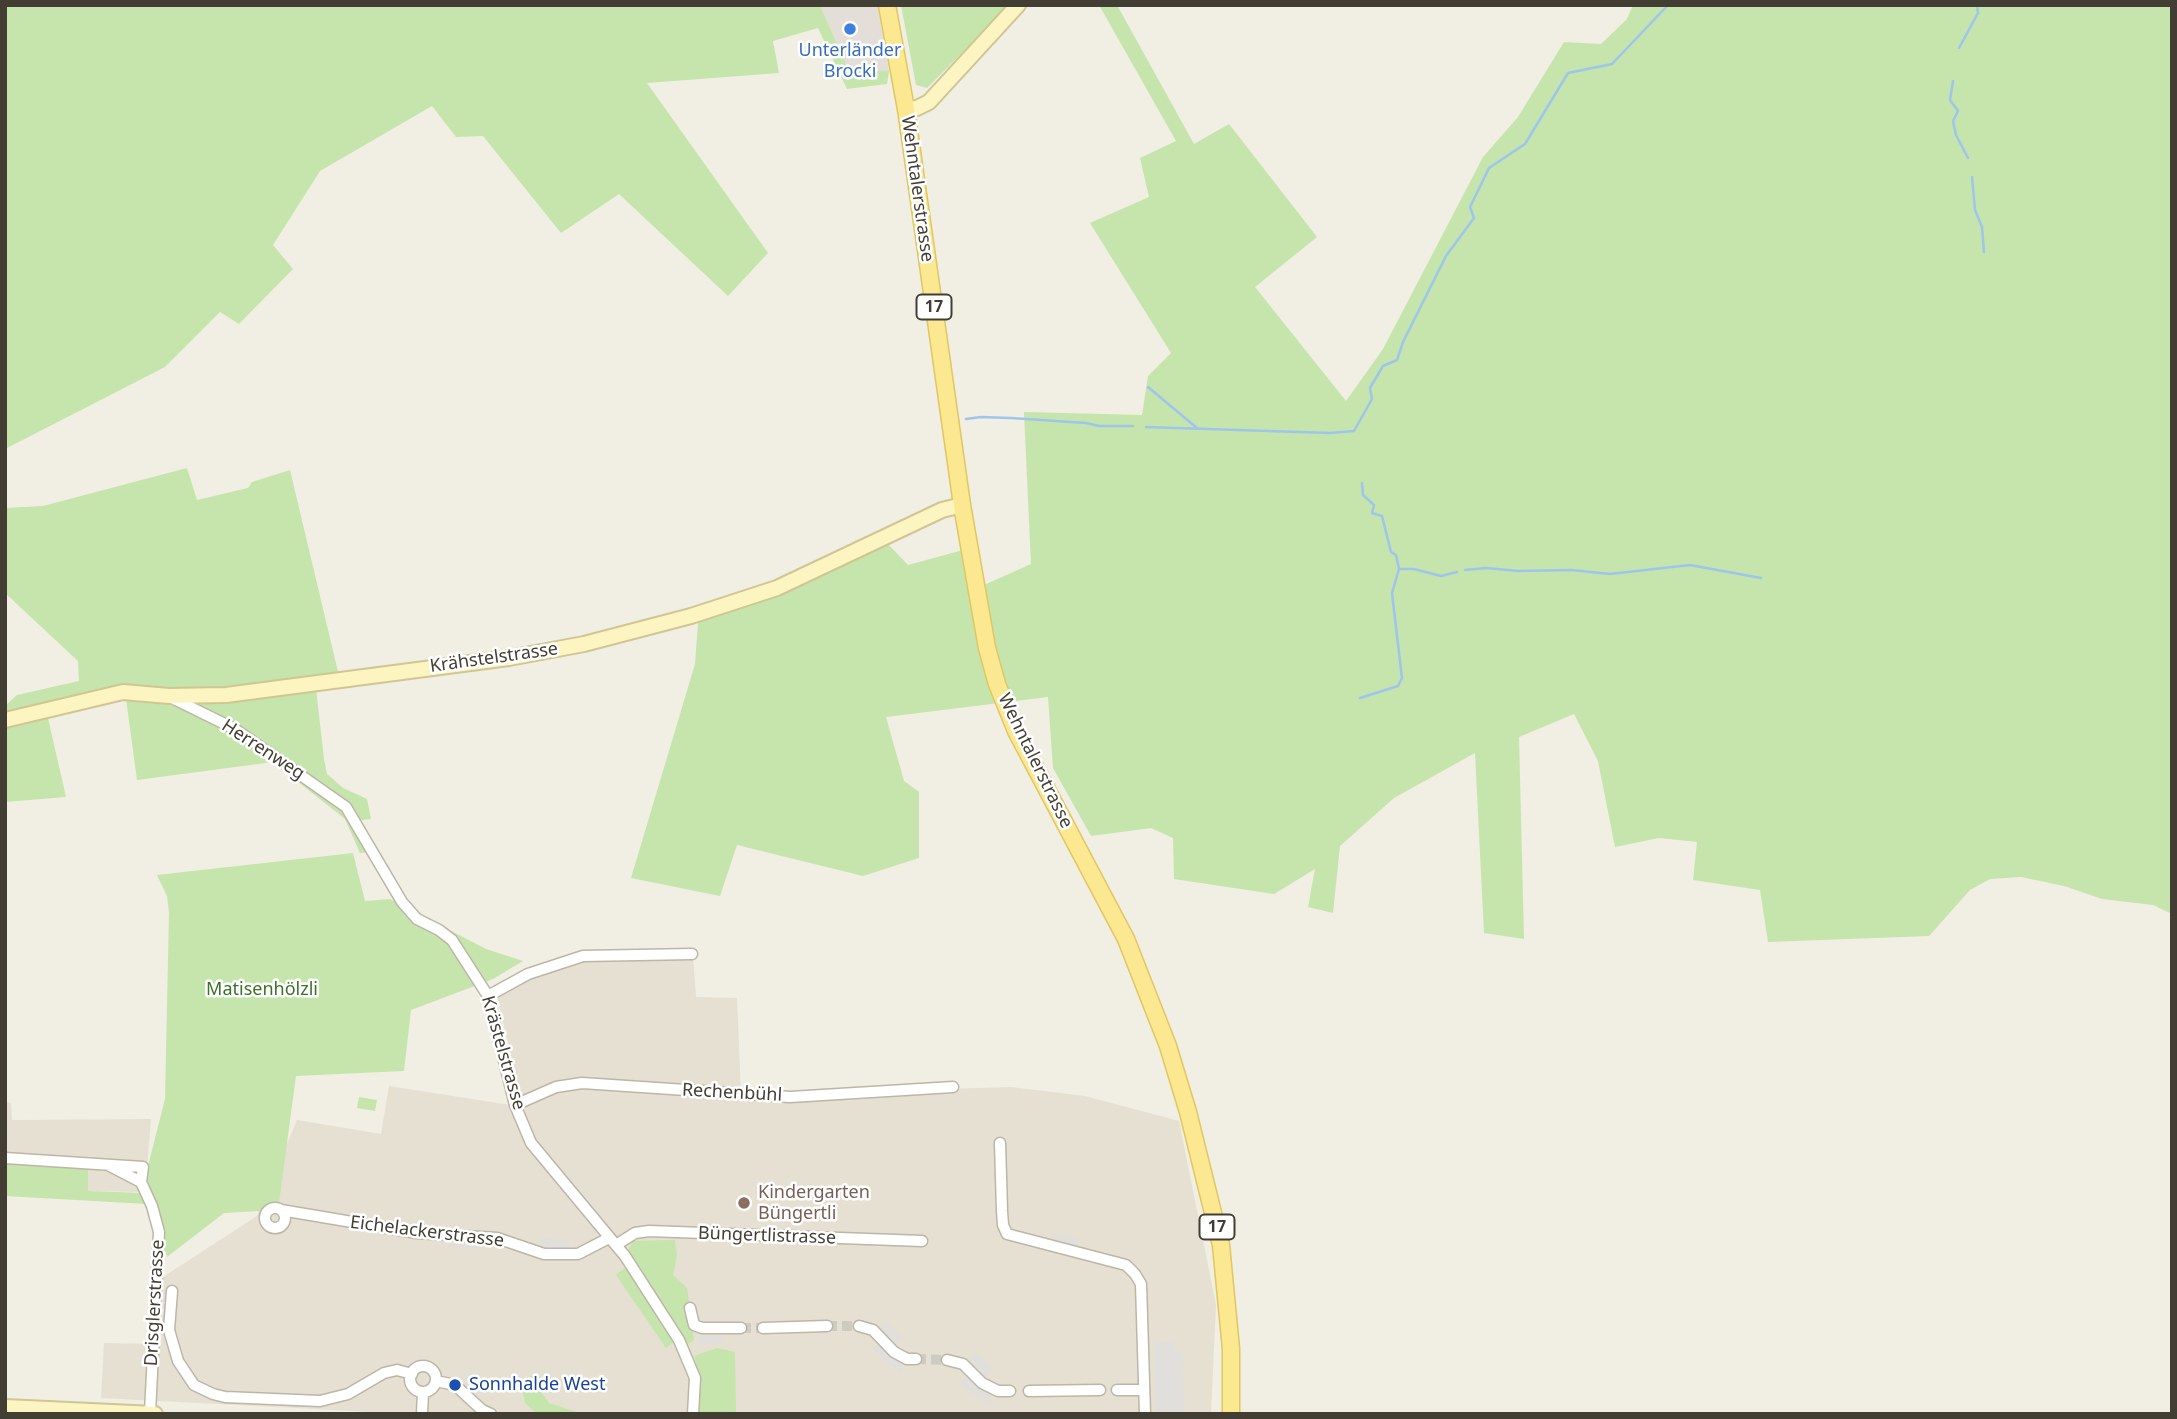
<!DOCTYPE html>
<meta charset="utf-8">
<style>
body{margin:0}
#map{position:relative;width:2177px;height:1419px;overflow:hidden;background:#f1eee3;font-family:"Noto Sans",sans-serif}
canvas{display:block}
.frame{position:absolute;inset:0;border:7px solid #423e33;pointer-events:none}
</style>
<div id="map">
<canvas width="2177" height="1419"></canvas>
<div class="frame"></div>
</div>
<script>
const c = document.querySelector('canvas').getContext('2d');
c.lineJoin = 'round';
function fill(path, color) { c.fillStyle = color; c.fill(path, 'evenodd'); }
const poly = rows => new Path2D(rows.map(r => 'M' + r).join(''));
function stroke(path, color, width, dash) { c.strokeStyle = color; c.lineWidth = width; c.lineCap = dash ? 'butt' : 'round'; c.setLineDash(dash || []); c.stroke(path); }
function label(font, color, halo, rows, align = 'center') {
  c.font = font + ' "Noto Sans",sans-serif'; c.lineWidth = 5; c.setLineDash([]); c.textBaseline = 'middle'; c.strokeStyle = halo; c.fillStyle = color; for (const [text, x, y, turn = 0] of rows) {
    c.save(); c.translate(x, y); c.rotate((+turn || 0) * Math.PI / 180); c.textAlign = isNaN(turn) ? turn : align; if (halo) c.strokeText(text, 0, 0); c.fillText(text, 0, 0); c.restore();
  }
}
fill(poly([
 [693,957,696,997,737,998,741,1095,1011,1087,1085,1096,1179,1121,1216,1305,1211,1414,410,1414,101,1398,104,1343,161,1344,163,1277,257,1216,297,1120,381,1134,389,1086,523,1107,497,996,534,975,589,958],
 [5,1102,11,1103,12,1120,151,1119,145,1192,87,1191,89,1160,5,1154]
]), '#e5e0d1');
fill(poly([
 [820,5,878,5,889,71,849,71]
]), '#e3dfd8');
fill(poly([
 [5,5,820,5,849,71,889,71,887,84,847,89,818,28,773,41,779,73,647,83,768,253,728,296,619,194,561,233,483,136,456,137,432,106,320,171,273,245,293,269,239,324,220,312,165,367,5,449],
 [901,5,1010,5,927,88,916,85],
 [1099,5,1117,5,1194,144,1229,124,1317,237,1255,287,1346,401,1383,349,1483,157,1518,117,1564,42,1601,44,1627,19,1633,5,2172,5,2172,914,2153,905,2102,899,2064,886,2021,877,1990,879,1970,890,1929,936,1768,942,1760,890,1693,880,1697,842,1659,838,1615,847,1598,761,1574,714,1519,737,1524,939,1484,933,1475,753,1394,798,1340,846,1333,913,1308,907,1315,869,1274,894,1174,879,1173,838,1151,828,1091,836,1053,768,1048,697,886,717,904,781,919,792,919,858,863,876,737,845,720,896,631,878,695,664,698,623,888,544,908,565,963,550,973,590,1031,564,1024,412,1142,415,1148,376,1171,353,1090,223,1149,197,1140,158,1176,141],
 [187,468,197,500,248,488,252,482,290,470,339,676,315,680,324,759,327,774,343,788,367,799,371,819,355,821,370,852,360,853,345,819,273,762,137,780,124,684,5,712,5,706,17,695,79,681,78,661,5,593,5,508,43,506],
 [47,714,66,797,5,802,5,724],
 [353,853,365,901,390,899,486,949,523,961,493,979,411,1010,404,1071,296,1076,278,1210,224,1213,167,1257,145,1178,165,1099,169,913,167,896,157,875],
 [359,1097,377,1100,375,1111,357,1108],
 [5,1160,88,1165,88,1191,143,1193,147,1204,5,1196],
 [675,1240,677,1256,673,1275,687,1288,694,1340,688,1344,627,1253,633,1241],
 [626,1267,674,1342,666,1348,616,1275],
 [717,1348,735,1352,736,1414,699,1414,700,1376,694,1356],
 [533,1374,543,1384,541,1392,549,1403,577,1412,577,1414,537,1414,525,1403,522,1386]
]), '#c5e5ac');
fill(poly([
 [1052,1233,1077,1238,1079,1248,1055,1242],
 [541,1238,568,1241,570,1248,556,1249,538,1245],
 [449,1239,480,1241,479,1248,448,1246],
 [885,1321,903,1338,896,1344,880,1328],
 [698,1336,722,1336,722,1344,698,1344],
 [1173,1342,1174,1352,1183,1352,1184,1414,1153,1414,1153,1411,1156,1411,1154,1343],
 [879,1344,887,1354,904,1364,901,1371,891,1367,873,1349],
 [976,1354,994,1369,985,1376,970,1361],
 [968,1376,975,1385,992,1396,989,1404,969,1391,961,1382]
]), '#e1dfdb');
stroke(poly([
 [1959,48,1978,13,1977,5],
 [1953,81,1950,100,1958,111,1953,121,1956,135,1968,158],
 [1972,177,1975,210,1982,227,1984,252],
 [1148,387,1197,428],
 [966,419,981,417,1011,418,1086,423,1099,426,1133,426],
 [1146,427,1330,433,1354,431,1372,399,1370,388,1383,366,1397,360,1403,342,1446,256,1474,218,1470,207,1489,168,1525,144,1568,73,1612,64,1668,5],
 [1399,569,1414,569,1441,576,1457,572],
 [1465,570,1486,568,1518,571,1571,570,1610,574,1690,565,1761,578],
 [1360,698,1398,686,1402,678,1392,593,1399,569,1396,555,1391,552,1382,516,1372,513,1374,505,1363,495,1362,483]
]), '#9fc5ed', 2.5);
stroke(poly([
 [827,1326,859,1326],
 [741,1328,763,1328],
 [916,1359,947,1360]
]), '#cecbc0', 10, [10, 5]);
const street = poly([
 [172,698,235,729,346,807,402,902,417,919,439,930,452,940,488,996,515,1105,531,1143,625,1256,679,1340,695,1378,693,1414],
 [488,996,528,974,583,956,692,954],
 [515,1105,556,1087,582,1083,790,1097,953,1087],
 [1000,1143,1002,1211,1003,1225,1007,1234,1126,1265,1135,1274,1141,1284,1145,1414],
 [5,1158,143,1167,141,1182,152,1206,159,1232,150,1413],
 [110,1166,141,1182],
 '265 1218a10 10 0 1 1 20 0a10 10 0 1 1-20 0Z',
 [281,1210,417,1233,497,1238,544,1254,578,1254,609,1238],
 [616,1245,635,1233,649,1231,922,1241],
 [172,1291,169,1330,178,1361,194,1385,213,1394,225,1397,320,1401,348,1394,384,1373,397,1370,412,1374],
 [690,1308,694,1325,702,1328,741,1328],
 [859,1326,873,1330,894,1352,907,1359,916,1359],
 [763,1328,827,1326],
 [947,1360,963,1364,982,1383,998,1391,1010,1391],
 '410 1379a13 13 0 1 1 26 0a13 13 0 1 1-26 0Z',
 [436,1381,455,1385,482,1410,491,1414],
 [1117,1390,1143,1390],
 [1029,1391,1100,1390],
 [422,1414,423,1392]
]);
const secondary = poly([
 [906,109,917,108,929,102,1018,5],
 [5,720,123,692,169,696,226,695,509,658,584,644,691,616,777,588,942,510,962,505],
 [5,1407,155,1414]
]);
const primary = poly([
 [887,5,906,109,962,505,987,648,997,684,1016,731,1126,939,1168,1046,1188,1112,1221,1245,1231,1349,1231,1414]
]);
stroke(street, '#bcb6a6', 13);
stroke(secondary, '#d0c693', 18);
stroke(primary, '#dfc762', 19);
stroke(street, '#fff', 10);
stroke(secondary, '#fdf5c1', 14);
stroke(primary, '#fbe891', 16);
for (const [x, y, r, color] of [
 [850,29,7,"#3f7fe0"],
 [744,1203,7,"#8d6e63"],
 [455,1385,7,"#1a4fb4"]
]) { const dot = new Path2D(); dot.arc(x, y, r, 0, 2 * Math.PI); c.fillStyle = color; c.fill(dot); stroke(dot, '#fff', 2.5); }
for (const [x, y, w] of [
 [934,307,35],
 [1217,1227,35]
]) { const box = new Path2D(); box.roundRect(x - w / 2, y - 12.5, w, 25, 5); c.fillStyle = '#fff'; c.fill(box); stroke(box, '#423e33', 2); }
label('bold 16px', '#423e33', null, [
 ["17",934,307],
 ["17",1217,1227]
]);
label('18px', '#366cbe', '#fff', [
 ["Unterländer",850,51],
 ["Brocki",850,72]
]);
label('18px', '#423e33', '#fff', [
 ["Wehntalerstrasse",917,189,82],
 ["Krähstelstrasse",494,658,-8],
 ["Herrenweg",263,750,33],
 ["Wehntalerstrasse",1035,761,64],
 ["Krästelstrasse",503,1053,74],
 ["Rechenbühl",732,1093,3],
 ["Eichelackerstrasse",427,1232,7],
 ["Büngertlistrasse",767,1236,2],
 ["Drisglerstrasse",155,1303,-87]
]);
label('18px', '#3d7129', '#fff', [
 ["Matisenhölzli",262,990]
]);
label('18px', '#785e54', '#fff', [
 ["Kindergarten",758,1193],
 ["Büngertli",758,1214]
], 'left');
label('18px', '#164399', '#fff', [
 ["Sonnhalde West",469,1385]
], 'left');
</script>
